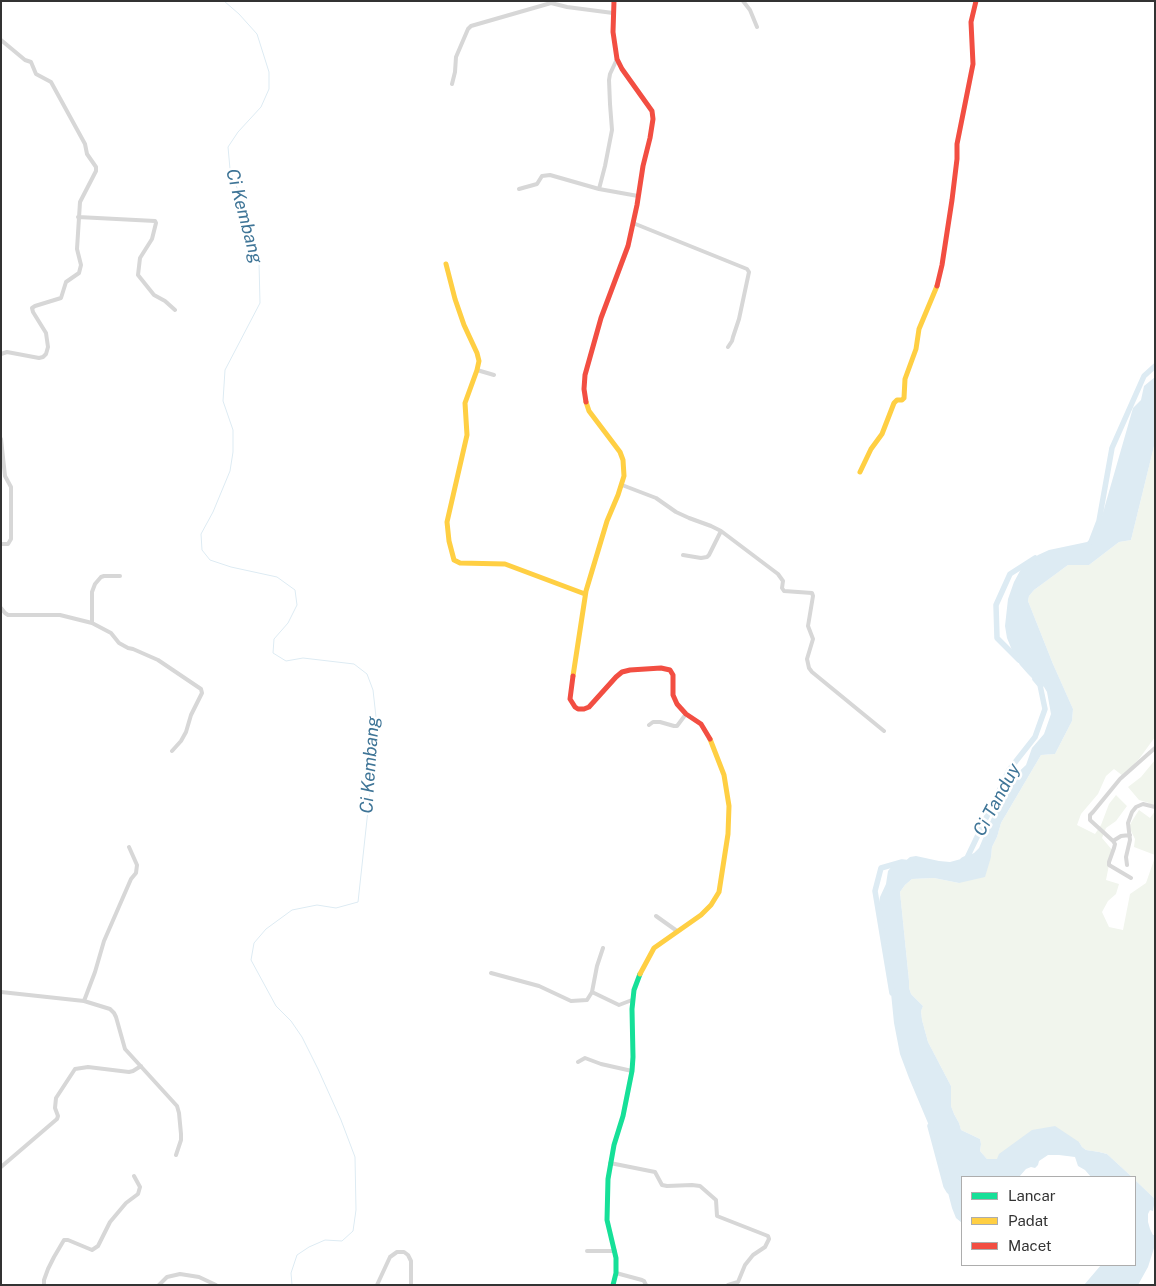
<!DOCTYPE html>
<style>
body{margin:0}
#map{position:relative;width:1156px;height:1286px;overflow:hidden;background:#fff;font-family:"Public Sans",sans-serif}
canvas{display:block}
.frame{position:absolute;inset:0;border:2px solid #333;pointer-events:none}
.legend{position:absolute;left:961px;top:1176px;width:175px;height:90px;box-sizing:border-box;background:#fff;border:1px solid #adadad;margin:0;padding:6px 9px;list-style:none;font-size:15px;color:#333}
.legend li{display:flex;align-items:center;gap:10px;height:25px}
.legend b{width:25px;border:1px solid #adadad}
</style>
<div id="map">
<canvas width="1156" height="1286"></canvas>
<div class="frame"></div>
<ul class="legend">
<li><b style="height:6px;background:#16e098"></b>Lancar</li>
<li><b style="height:6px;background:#ffcf43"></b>Padat</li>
<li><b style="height:6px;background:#f24e42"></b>Macet</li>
</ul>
</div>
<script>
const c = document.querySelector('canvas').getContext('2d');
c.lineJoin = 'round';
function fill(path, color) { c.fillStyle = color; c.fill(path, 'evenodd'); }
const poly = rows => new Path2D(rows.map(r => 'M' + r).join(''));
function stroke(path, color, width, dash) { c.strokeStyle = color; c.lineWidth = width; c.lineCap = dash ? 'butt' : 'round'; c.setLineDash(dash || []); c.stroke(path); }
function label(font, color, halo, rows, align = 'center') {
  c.font = font + ' "Public Sans",sans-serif'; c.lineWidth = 5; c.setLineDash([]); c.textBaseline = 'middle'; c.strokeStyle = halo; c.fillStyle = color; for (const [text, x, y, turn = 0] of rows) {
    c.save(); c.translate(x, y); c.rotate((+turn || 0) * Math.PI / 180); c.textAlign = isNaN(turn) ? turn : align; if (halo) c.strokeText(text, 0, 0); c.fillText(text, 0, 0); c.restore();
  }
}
fill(poly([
 [1155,442,1155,737,1139,759,1123,776,1114,769,1106,776,1098,794,1081,814,1077,825,1095,834,1101,825,1109,804,1116,795,1127,806,1116,821,1106,828,1102,838,1113,851,1110,860,1106,880,1119,884,1116,894,1108,901,1102,912,1109,927,1123,930,1130,894,1146,883,1155,857,1155,1199,1135,1180,1135,1177,1132,1177,1107,1154,1099,1152,1086,1150,1082,1147,1079,1142,997,1159,987,1159,980,1151,981,1144,980,1139,961,1130,959,1123,954,1114,951,1106,951,1086,928,1042,922,1020,921,1011,923,1006,911,994,909,988,909,981,900,892,905,885,912,879,934,878,959,883,991,857,992,847,997,837,1001,823,1041,755,1055,754,1072,721,1073,709,1053,664,1028,601,1029,596,1034,590,1068,565,1089,565,1119,542,1131,540],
 [1155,760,1155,809,1149,803,1139,800,1128,787,1141,777],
 [1139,810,1150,818,1155,811,1155,855,1134,847,1135,839,1129,827,1132,821]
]), '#f1f5ed');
fill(poly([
 [1155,377,1155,442,1131,540,1119,542,1089,565,1068,565,1034,590,1029,596,1028,601,1053,664,1073,709,1072,721,1055,754,1041,755,1001,823,997,837,992,847,991,857,985,877,959,883,934,878,912,879,905,885,900,892,909,981,909,988,911,994,923,1006,921,1011,922,1020,928,1042,951,1086,951,1106,954,1114,959,1123,961,1130,980,1139,981,1144,980,1151,987,1159,997,1159,999,1154,1032,1130,1055,1126,1079,1142,1082,1147,1086,1150,1099,1152,1107,1154,1132,1177,1091,1177,1085,1170,1078,1166,1075,1157,1059,1155,1048,1155,1039,1161,1038,1165,1035,1168,1031,1167,1026,1169,1019,1177,962,1177,962,1223,956,1218,952,1208,933,1135,909,1078,900,1054,894,1023,886,943,881,935,879,903,880,897,886,884,888,871,893,865,903,863,910,857,916,856,939,861,950,862,961,859,974,853,979,848,1005,787,1012,778,1026,765,1032,748,1044,734,1051,714,1047,692,1044,687,1035,681,1028,674,1020,665,1014,655,1007,638,1005,626,1008,599,1014,582,1021,569,1038,555,1049,550,1087,542,1094,536,1100,523,1133,408,1141,400,1144,386],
 [1135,1180,1155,1199,1153,1211,1150,1210,1148,1214,1148,1222,1150,1229,1153,1235,1155,1235,1155,1245,1148,1267,1138,1285,1084,1285,1101,1265,1135,1265]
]), '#ddebf3');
stroke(poly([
 [224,1,239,14,257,34,269,72,269,89,261,107,238,132,228,147,230,169,240,196,259,263,260,303,225,370,223,401,233,430,233,452,230,471,213,512,201,534,202,550,210,560,231,567,277,577,295,590,297,605,288,623,274,639,273,653,286,661,303,658,354,664,367,674,373,690,376,717,375,746,358,902,336,908,317,905,292,910,266,929,254,943,251,960,276,1006,291,1021,302,1037,318,1069,341,1120,355,1157,356,1210,353,1231,342,1241,325,1240,309,1247,297,1255,291,1273,292,1285]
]), '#ddebf3', 1);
stroke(poly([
 [1091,542,1099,521,1112,448,1144,376,1155,366],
 [1019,660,997,638,996,605,1010,574,1035,558],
 [963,860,967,858,1009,770,1035,737,1045,709,1040,685,1035,679],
 [892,993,875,891,881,868,902,862,911,863],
 [930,1126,946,1186,949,1191]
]), '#ddebf3', 5.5);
stroke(poly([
 [743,1,750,10,757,27],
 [1,40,25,60,31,62,36,74,51,82,85,144,87,154,96,167,96,171,80,202,77,249,81,265,79,273,66,282,61,298,35,306,32,308,33,312,46,333,48,347,46,354,43,357,39,358,7,352,1,354],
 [452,84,455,72,456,57,468,29,471,26,551,3,567,7,613,13],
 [519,189,537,184,542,176,550,175,599,189,638,196],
 [599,189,605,166,612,130,610,104,609,80,610,74,617,59],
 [78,217,155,221,156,223,152,239,140,258,138,275,154,295,165,301,175,310],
 [633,223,747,269,749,272,739,319,733,337,732,341,728,347],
 [477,370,494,375],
 [1,439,5,476,11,487,11,539,8,544,1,544],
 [622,485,656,498,676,512,689,518,711,526,721,531,778,574,783,581,782,588,784,591,812,593,813,596,808,626,813,639,807,659,809,668,812,672,884,731],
 [683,555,701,558,707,557,709,555,721,531],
 [1,608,5,613,8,615,60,615,92,623,111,633,119,643,128,648,133,649,158,660,201,689,202,693,191,715,186,732,181,741,172,751],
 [92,623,92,592,95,584,101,577,104,576,120,576],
 [649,725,653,722,660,722,674,726,677,726,686,714],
 [1130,835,1121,836,1113,841,1090,820,1090,815,1093,812,1120,779,1155,748],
 [1113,841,1115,844,1114,848,1109,862,1109,865,1131,878],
 [1127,865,1126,857,1130,840,1128,823,1132,812,1136,807,1143,804,1155,807],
 [656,916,677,931],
 [491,973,539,986,571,1001,587,1000,592,992,619,1005,632,1000],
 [1,992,84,1001,110,1009,114,1013,116,1017,125,1049,177,1106,179,1113,181,1134,181,1140,176,1155],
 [592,992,597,966,603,948],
 [84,1001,95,972,104,941,131,879,136,873,137,865,129,847],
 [578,1062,585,1058,601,1064,632,1071],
 [610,1163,655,1172,662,1185,667,1186,692,1185,700,1186,716,1200,717,1216,768,1236,769,1239,765,1247,753,1255,745,1265,738,1282,728,1285],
 [1,1167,57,1119,58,1116,55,1108,56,1098,75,1069,88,1067,129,1072,133,1071,141,1066],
 [587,1251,615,1251],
 [616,1273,642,1280,644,1281,646,1285],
 [44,1285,44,1280,48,1269,54,1257,64,1240,68,1240,92,1250,98,1246,110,1222,126,1203,138,1194,140,1187,134,1176],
 [159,1285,167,1277,180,1274,199,1277,216,1285],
 [377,1285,390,1257,397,1252,404,1252,408,1255,411,1261,411,1285]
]), '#d7d7d7', 4);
stroke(poly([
 [613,1285,616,1273,616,1258,607,1220,608,1179,614,1145,623,1116,632,1071,633,1057,632,1009,634,990,640,974]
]), '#16e098', 5);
stroke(poly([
 [446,264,455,299,464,325,477,353,479,361,477,370,465,403,467,435,447,522,449,541,454,560,460,563,505,564,585,594],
 [860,472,871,449,882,434,894,403,897,400,902,400,904,398,905,379,916,349,919,329,937,286],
 [573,676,586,591,607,521,618,495,624,476,623,460,620,452,589,411,586,402],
 [640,974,654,948,701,915,711,905,719,892,728,834,729,806,724,775,710,739]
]), '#ffcf43', 5);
stroke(poly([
 [937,286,942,265,952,200,957,159,957,144,973,64,971,22,976,1],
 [586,402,584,389,585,375,601,318,628,246,637,205,643,166,650,138,653,119,652,111,622,69,617,59,613,32,614,1],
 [573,676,570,699,575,707,578,709,584,709,589,707,616,677,622,672,630,670,661,668,670,670,673,675,673,695,677,704,686,714,701,724,710,739]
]), '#f24e42', 5);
label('italic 18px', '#3f7597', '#fff', [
 ["Ci Kembang",244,216,75],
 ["Ci Kembang",370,765,-86],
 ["Ci Tanduy",997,800,-62]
]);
</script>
